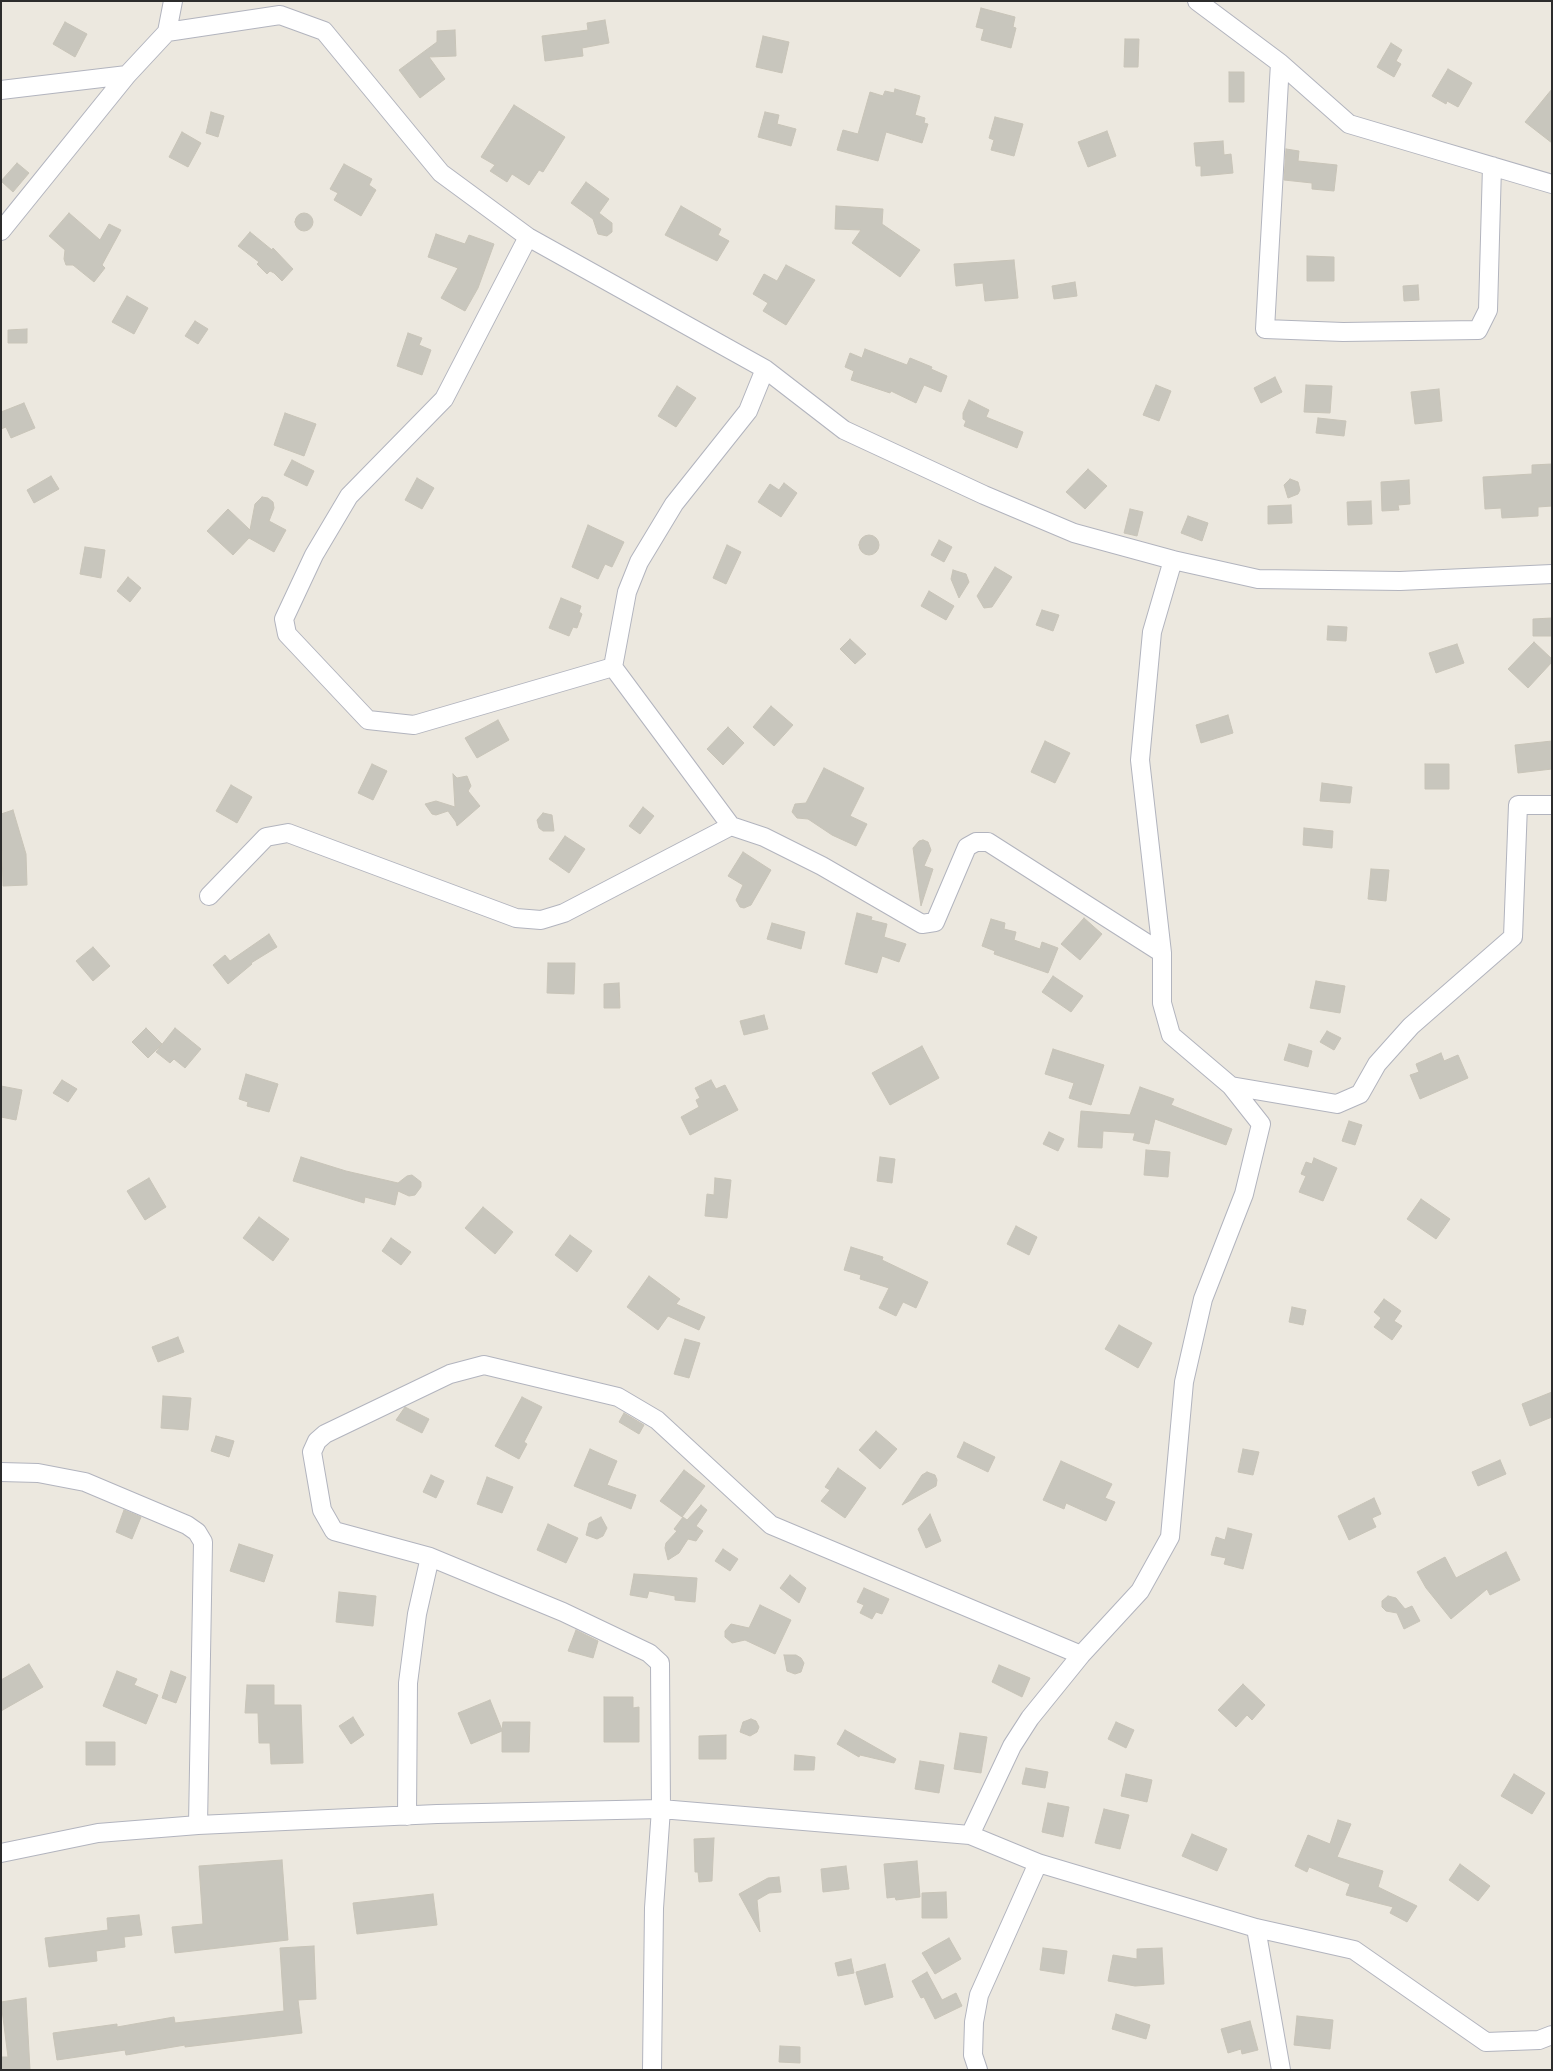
<!DOCTYPE html>
<style>
body{margin:0}
#map{position:relative;width:1553px;height:2071px;overflow:hidden;background:#ece8df;font-family:Raleway,sans-serif}
canvas{display:block}
.frame{position:absolute;inset:0;border:2px solid #2c2c2c;pointer-events:none}
</style>
<div id="map">
<canvas width="1553" height="2071"></canvas>
<div class="frame"></div>
</div>
<script>
const c = document.querySelector('canvas').getContext('2d');
c.lineJoin = 'round';
function fill(path, color) { c.fillStyle = color; c.fill(path, 'evenodd'); }
const poly = rows => new Path2D(rows.map(r => 'M' + r).join(''));
function stroke(path, color, width, dash) { c.strokeStyle = color; c.lineWidth = width; c.lineCap = dash ? 'butt' : 'round'; c.setLineDash(dash || []); c.stroke(path); }
const building = poly([
 [981,8,1015,17,1013,27,1016,28,1011,48,981,40,984,29,976,27,981,8],
 [605,20,609,43,582,48,583,56,545,61,542,36,588,30,587,23,605,20],
 [65,22,87,34,75,57,53,44,65,22],
 [455,30,456,56,429,57,445,79,420,98,399,70,437,42,437,31,455,30],
 [763,36,789,42,782,73,756,67,763,36],
 [1125,39,1139,39,1138,67,1124,67,1125,39],
 [1391,43,1402,50,1396,61,1401,64,1394,77,1377,67,1391,43],
 [1448,69,1472,83,1458,107,1447,101,1446,104,1432,96,1448,69],
 [1229,72,1244,72,1244,102,1229,102,1229,72],
 [895,89,920,96,915,115,925,118,924,123,928,124,922,143,886,132,878,161,837,150,843,130,858,134,870,92,883,96,885,91,894,93,895,89],
 [1552,89,1552,143,1525,122,1552,89],
 [514,105,565,137,543,172,539,170,529,185,512,174,507,182,490,171,495,165,481,157,514,105],
 [211,112,224,116,218,137,206,133,211,112],
 [765,112,779,115,777,124,796,129,791,146,758,137,765,112],
 [995,117,1023,124,1014,156,991,150,994,140,989,138,995,117],
 [1107,131,1116,156,1088,167,1078,142,1107,131],
 [182,132,201,143,188,167,169,157,182,132],
 [1223,141,1224,155,1231,154,1233,173,1201,176,1201,166,1196,166,1194,143,1223,141],
 [1286,149,1299,151,1298,161,1337,165,1334,191,1312,189,1312,183,1284,180,1286,149],
 [17,163,29,173,13,192,1,181,17,163],
 [344,164,372,179,369,185,376,190,361,216,334,200,338,193,330,189,344,164],
 [586,182,609,199,599,213,612,223,612,232,607,236,598,234,593,219,571,203,586,182],
 [681,206,721,229,718,235,729,241,717,261,665,235,681,206],
 [836,206,883,209,882,224,920,250,900,277,852,243,861,230,835,229,836,206],
 '295 222a9 9 0 1 1 18 0a9 9 0 1 1-18 0Z',
 [69,213,100,240,109,224,121,230,102,265,105,268,94,282,73,265,66,265,64,259,65,250,49,236,69,213],
 [250,232,272,250,273,248,293,269,282,281,274,273,270,271,267,274,257,264,259,262,238,246,250,232],
 [436,234,465,244,469,235,494,244,478,288,465,311,441,298,458,268,428,257,436,234],
 [1307,256,1334,257,1334,281,1307,281,1307,256],
 [1014,260,1018,298,985,301,983,283,956,286,954,264,1014,260],
 [786,265,815,280,786,325,763,311,768,303,753,294,764,274,777,281,786,265],
 [1075,282,1077,296,1054,299,1052,286,1075,282],
 [1418,285,1419,300,1404,301,1403,286,1418,285],
 [127,296,148,308,134,334,112,322,127,296],
 [195,321,208,329,198,344,185,336,195,321],
 [27,329,27,343,8,343,8,330,27,329],
 [408,333,422,338,419,345,431,350,422,375,397,366,408,333],
 [865,349,907,365,910,358,932,367,931,369,947,376,941,392,924,385,916,403,891,391,890,393,851,380,854,371,845,367,850,353,862,358,865,349],
 [1275,377,1282,392,1261,403,1254,388,1275,377],
 [1156,385,1171,391,1159,421,1143,415,1156,385],
 [1306,385,1332,386,1330,413,1304,412,1306,385],
 [677,386,696,398,676,427,658,416,677,386],
 [1439,389,1442,421,1415,424,1411,392,1439,389],
 [969,400,989,410,986,417,1023,432,1017,448,964,426,966,421,963,419,963,413,969,400],
 [24,403,35,428,11,438,6,427,1,429,1,412,24,403],
 [285,413,316,424,304,456,274,445,285,413],
 [1318,418,1346,421,1344,436,1316,433,1318,418],
 [292,460,314,471,307,486,284,475,292,460],
 [1552,464,1552,506,1538,507,1538,516,1502,518,1501,508,1485,509,1483,477,1532,474,1532,465,1552,464],
 [1088,469,1107,486,1085,509,1066,492,1088,469],
 [51,476,59,489,34,503,27,490,51,476],
 [417,478,434,488,422,509,405,500,417,478],
 [1290,479,1298,482,1300,490,1298,494,1288,498,1284,485,1290,479],
 [1409,480,1410,504,1398,505,1399,510,1382,511,1381,482,1409,480],
 [784,483,797,493,781,517,758,502,770,484,779,490,784,483],
 [262,497,268,498,273,502,274,508,269,521,286,530,274,552,249,538,233,555,207,531,228,509,250,530,255,504,262,497],
 [1371,501,1372,524,1348,525,1347,502,1371,501],
 [1291,505,1292,523,1268,524,1268,506,1291,505],
 [1130,509,1143,512,1137,536,1124,533,1130,509],
 [1188,516,1208,523,1202,541,1181,533,1188,516],
 [588,525,624,542,612,567,605,564,598,579,572,567,588,525],
 '859 545a10 10 0 1 1 20 0a10 10 0 1 1-20 0Z',
 [939,540,952,547,944,562,931,555,939,540],
 [727,545,741,552,726,584,713,578,727,545],
 [85,547,105,550,101,578,80,574,85,547],
 [995,567,1012,577,992,607,984,608,977,596,995,567],
 [953,570,966,574,969,582,959,598,951,579,953,570],
 [128,577,141,588,130,602,117,591,128,577],
 [929,591,954,606,946,620,921,606,929,591],
 [561,598,581,606,579,612,582,614,577,628,573,627,569,636,549,628,561,598],
 [1042,610,1059,615,1053,631,1036,625,1042,610],
 [1552,618,1552,636,1533,636,1533,619,1552,618],
 [1328,626,1347,627,1346,641,1327,640,1328,626],
 [850,639,866,654,855,664,840,649,850,639],
 [1534,642,1552,659,1552,662,1528,688,1508,669,1534,642],
 [1457,644,1464,663,1436,673,1429,653,1457,644],
 [771,706,793,725,774,746,753,727,771,706],
 [1228,715,1233,733,1201,743,1196,725,1228,715],
 [498,720,509,740,477,758,465,738,498,720],
 [728,727,744,743,723,765,707,749,728,727],
 [1045,741,1070,753,1055,783,1031,772,1045,741],
 [1552,741,1552,769,1518,773,1515,745,1552,741],
 [372,764,387,771,373,800,358,793,372,764],
 [1425,764,1449,764,1449,789,1425,789,1425,764],
 [824,768,864,788,850,816,867,824,856,846,832,835,808,819,797,818,792,812,795,804,806,803,824,768],
 [453,774,457,778,467,776,471,786,468,791,480,806,457,826,456,822,448,811,436,815,432,814,425,804,436,801,455,807,453,774],
 [1322,783,1352,787,1350,803,1320,801,1322,783],
 [231,785,252,797,237,823,216,811,231,785],
 [643,807,654,816,640,834,629,826,643,807],
 [13,810,26,854,27,885,3,886,1,814,13,810],
 [543,813,552,815,554,831,543,831,539,828,537,820,543,813],
 [1304,828,1333,831,1332,848,1303,845,1304,828],
 [565,836,585,849,569,873,549,859,565,836],
 [923,840,928,842,931,850,924,866,933,869,921,906,913,848,919,841,923,840],
 [743,852,771,870,751,905,744,908,740,907,736,900,743,885,728,876,743,852],
 [1371,869,1389,870,1386,901,1368,899,1371,869],
 [857,913,872,917,871,920,887,924,884,937,906,944,899,962,882,956,877,973,845,964,857,913],
 [1084,918,1102,934,1080,960,1061,944,1084,918],
 [991,919,1005,923,1004,929,1016,932,1014,940,1040,949,1042,942,1058,948,1048,973,994,954,995,951,982,946,991,919],
 [772,923,805,932,801,949,767,939,772,923],
 [269,934,277,947,251,963,252,964,228,984,213,965,225,955,230,961,269,934],
 [93,947,110,966,93,981,76,961,93,947],
 [548,963,575,963,574,994,547,993,548,963],
 [1053,976,1083,996,1071,1012,1042,992,1053,976],
 [1316,981,1345,986,1340,1013,1310,1008,1316,981],
 [619,983,620,1008,604,1008,604,984,619,983],
 [764,1015,768,1029,744,1035,740,1021,764,1015],
 [146,1028,162,1044,148,1058,132,1042,146,1028],
 [175,1028,201,1049,185,1068,174,1059,170,1063,156,1052,175,1028],
 [1327,1031,1341,1038,1334,1050,1320,1042,1327,1031],
 [1289,1044,1312,1051,1308,1067,1284,1060,1289,1044],
 [922,1046,939,1078,890,1105,872,1073,922,1046],
 [1053,1049,1104,1065,1091,1105,1069,1098,1074,1083,1045,1074,1053,1049],
 [1441,1053,1444,1061,1458,1055,1468,1078,1420,1099,1410,1075,1419,1072,1416,1064,1441,1053],
 [246,1074,278,1084,269,1112,247,1106,248,1102,239,1099,246,1074],
 [62,1080,77,1089,68,1102,53,1093,62,1080],
 [711,1080,716,1089,725,1085,738,1110,690,1135,681,1117,699,1107,696,1100,700,1098,695,1088,711,1080],
 [1,1086,22,1090,16,1120,1,1117,1,1086],
 [1140,1087,1174,1099,1171,1105,1232,1129,1226,1145,1155,1119,1149,1144,1133,1140,1135,1133,1103,1131,1102,1148,1078,1147,1081,1111,1130,1115,1140,1087],
 [1349,1121,1362,1125,1355,1145,1342,1141,1349,1121],
 [1049,1132,1064,1139,1058,1151,1043,1144,1049,1132],
 [1146,1150,1170,1152,1168,1177,1144,1175,1146,1150],
 [301,1157,346,1171,398,1183,407,1176,412,1175,421,1182,421,1187,415,1195,409,1196,398,1191,395,1205,365,1197,364,1203,293,1181,301,1157],
 [880,1157,895,1159,892,1183,877,1181,880,1157],
 [1314,1158,1337,1168,1323,1201,1299,1192,1306,1176,1301,1174,1306,1162,1312,1164,1314,1158],
 [149,1178,166,1207,145,1220,127,1191,149,1178],
 [715,1178,731,1180,727,1218,705,1216,707,1194,714,1195,715,1178],
 [1421,1199,1450,1219,1436,1239,1407,1219,1421,1199],
 [483,1207,513,1232,495,1254,465,1228,483,1207],
 [259,1217,289,1239,273,1261,243,1238,259,1217],
 [1016,1226,1037,1237,1029,1255,1007,1244,1016,1226],
 [570,1235,592,1251,577,1272,555,1255,570,1235],
 [391,1238,411,1252,401,1265,382,1251,391,1238],
 [851,1247,883,1257,882,1260,928,1282,916,1308,903,1302,896,1316,879,1308,889,1288,860,1279,861,1275,844,1270,851,1247],
 [649,1276,680,1299,676,1304,705,1317,699,1330,668,1316,658,1330,627,1307,649,1276],
 [1384,1299,1401,1311,1394,1321,1402,1326,1392,1340,1374,1327,1381,1318,1374,1312,1384,1299],
 [1292,1307,1306,1310,1303,1325,1289,1322,1292,1307],
 [1119,1325,1152,1343,1138,1368,1105,1349,1119,1325],
 [178,1337,184,1352,158,1362,152,1347,178,1337],
 [685,1339,700,1343,689,1378,674,1374,685,1339],
 [1552,1392,1552,1417,1530,1426,1522,1404,1552,1392],
 [163,1396,191,1398,188,1430,161,1428,163,1396],
 [522,1397,542,1407,524,1442,527,1444,519,1459,495,1446,522,1397],
 [405,1407,429,1419,422,1433,396,1420,405,1407],
 [624,1413,644,1425,639,1434,619,1422,624,1413],
 [876,1431,897,1449,880,1469,859,1450,876,1431],
 [216,1436,234,1441,229,1457,211,1451,216,1436],
 [964,1442,995,1457,988,1472,957,1457,964,1442],
 [590,1449,617,1461,607,1485,636,1495,631,1509,574,1486,590,1449],
 [1243,1449,1259,1452,1253,1475,1238,1472,1243,1449],
 [1500,1460,1506,1474,1478,1486,1472,1472,1500,1460],
 [1061,1461,1112,1484,1105,1498,1115,1502,1106,1521,1066,1503,1064,1509,1043,1500,1061,1461],
 [838,1468,866,1488,845,1518,821,1501,830,1490,825,1487,838,1468],
 [684,1470,705,1486,682,1517,660,1501,684,1470],
 [927,1472,935,1475,937,1480,936,1486,902,1505,922,1475,927,1472],
 [431,1475,444,1481,436,1498,423,1492,431,1475],
 [487,1477,513,1487,502,1513,477,1504,487,1477],
 [1374,1498,1381,1514,1372,1518,1376,1527,1349,1540,1338,1516,1374,1498],
 [701,1505,707,1510,696,1526,703,1531,696,1541,688,1539,679,1553,668,1560,665,1548,666,1543,677,1531,674,1529,683,1517,687,1520,701,1505],
 [124,1510,141,1517,132,1539,116,1532,124,1510],
 [930,1514,941,1541,926,1548,918,1529,930,1514],
 [601,1517,607,1528,603,1536,597,1539,586,1535,589,1523,601,1517],
 [548,1524,578,1538,566,1563,537,1550,548,1524],
 [1228,1528,1252,1534,1243,1569,1224,1564,1226,1558,1211,1555,1216,1537,1225,1540,1228,1528],
 [239,1544,273,1555,264,1582,230,1571,239,1544],
 [723,1549,738,1559,730,1571,715,1561,723,1549],
 [1506,1552,1520,1580,1490,1595,1487,1589,1451,1619,1426,1588,1417,1572,1445,1557,1456,1578,1506,1552],
 [634,1574,697,1578,695,1602,675,1600,675,1596,649,1591,647,1598,630,1595,634,1574],
 [790,1575,806,1588,799,1603,780,1588,790,1575],
 [864,1588,889,1599,882,1614,876,1612,872,1619,860,1613,864,1605,857,1602,864,1588],
 [339,1592,376,1596,373,1626,336,1622,339,1592],
 [1388,1596,1396,1598,1405,1609,1412,1606,1420,1621,1404,1629,1397,1613,1386,1611,1382,1607,1382,1601,1388,1596],
 [760,1605,791,1620,775,1654,745,1640,732,1643,725,1637,725,1631,731,1624,749,1628,760,1605],
 [576,1630,598,1641,593,1658,568,1651,576,1630],
 [784,1655,796,1655,801,1658,804,1663,801,1672,795,1674,787,1671,784,1655],
 [29,1664,43,1687,1,1711,1,1680,29,1664],
 [999,1665,1030,1678,1022,1697,992,1682,999,1665],
 [117,1671,137,1679,134,1685,158,1695,146,1724,103,1706,117,1671],
 [171,1671,186,1677,176,1703,162,1698,171,1671],
 [1243,1684,1265,1705,1252,1720,1247,1715,1236,1727,1218,1710,1243,1684],
 [247,1685,274,1685,274,1705,301,1705,303,1763,271,1764,270,1743,259,1743,258,1713,245,1713,247,1685],
 [604,1697,633,1697,633,1708,639,1707,639,1742,604,1742,604,1697],
 [490,1700,502,1730,503,1722,530,1722,529,1752,502,1752,502,1731,471,1744,458,1713,490,1700],
 [353,1717,364,1735,351,1744,339,1726,353,1717],
 [751,1719,756,1721,759,1727,757,1732,750,1736,740,1732,743,1722,751,1719],
 [1116,1722,1134,1730,1126,1748,1108,1739,1116,1722],
 [845,1730,896,1759,894,1763,860,1755,859,1757,837,1744,845,1730],
 [960,1733,987,1737,981,1773,954,1769,960,1733],
 [726,1735,726,1759,699,1759,699,1736,726,1735],
 [86,1742,115,1742,115,1765,86,1765,86,1742],
 [795,1755,815,1757,814,1770,794,1770,795,1755],
 [920,1761,944,1765,939,1793,915,1789,920,1761],
 [1026,1768,1048,1772,1045,1788,1022,1784,1026,1768],
 [1126,1774,1152,1780,1147,1802,1121,1796,1126,1774],
 [1514,1774,1545,1793,1532,1814,1501,1796,1514,1774],
 [1048,1803,1069,1807,1063,1837,1042,1832,1048,1803],
 [1104,1809,1129,1815,1120,1849,1095,1843,1104,1809],
 [1338,1820,1351,1824,1337,1857,1383,1871,1378,1887,1417,1906,1407,1922,1390,1913,1393,1907,1346,1895,1350,1884,1309,1867,1307,1872,1295,1866,1308,1835,1330,1844,1338,1820],
 [1192,1834,1227,1849,1217,1871,1182,1856,1192,1834],
 [714,1838,712,1881,699,1882,698,1872,695,1872,694,1839,714,1838],
 [282,1860,288,1940,175,1953,172,1927,203,1924,199,1866,282,1860],
 [917,1861,920,1897,896,1900,895,1897,887,1898,884,1864,917,1861],
 [1460,1864,1490,1886,1478,1901,1449,1880,1460,1864],
 [846,1866,849,1889,823,1892,821,1869,846,1866],
 [779,1877,781,1892,769,1893,757,1900,760,1932,739,1894,768,1878,779,1877],
 [946,1892,947,1918,922,1918,922,1893,946,1892],
 [433,1894,437,1925,357,1934,353,1903,433,1894],
 [139,1915,142,1935,124,1937,125,1947,96,1951,97,1961,49,1967,45,1938,108,1930,107,1918,139,1915],
 [949,1938,961,1959,935,1974,922,1953,949,1938],
 [314,1946,316,1999,298,2000,302,2033,185,2047,185,2045,126,2055,125,2050,57,2060,53,2033,117,2024,117,2027,174,2017,175,2023,284,2011,280,1948,314,1946],
 [1043,1948,1067,1951,1064,1974,1040,1970,1043,1948],
 [1162,1948,1164,1984,1135,1986,1108,1981,1113,1955,1137,1959,1137,1949,1162,1948],
 [851,1959,854,1973,838,1976,835,1963,851,1959],
 [885,1964,893,1997,865,2005,856,1972,885,1964],
 [927,1972,942,2000,956,1993,962,2006,935,2019,924,1997,921,1998,912,1981,927,1972],
 [26,1998,30,2070,1,2070,1,2057,8,2057,1,2002,26,1998],
 [1116,2014,1150,2025,1146,2039,1112,2029,1116,2014],
 [1297,2016,1333,2020,1330,2049,1294,2045,1297,2016],
 [1250,2021,1258,2050,1242,2054,1241,2049,1228,2053,1221,2029,1250,2021],
 [780,2046,800,2047,800,2063,779,2062,780,2046]
]);
fill(building, '#c8c6bd');
stroke(building, '#c8c4b8', 1);
const minor = poly([
 [1197,1,1280,63,1349,124,1552,184],
 [167,32,280,15,324,31,441,173,528,237,765,369,844,430,984,495,1074,533,1173,560,1258,579,1400,581,1552,574],
 [1280,63,1265,329,1343,332,1478,330,1488,310,1492,166],
 [1,90,127,75],
 [1,231,127,75,167,32,173,1],
 [528,237,444,399,349,496,314,555,284,619,287,634,368,720,414,725,613,667],
 [765,369,748,411,674,504,639,562,627,592,613,667,731,826,764,837,822,866,922,924,935,922,967,847,976,842,988,842,1162,953],
 [209,896,266,837,288,833,516,918,541,920,564,913,731,826],
 [1231,1086,1337,1104,1360,1094,1377,1064,1411,1026,1513,937,1518,805,1552,805],
 [1,1472,38,1473,85,1482,187,1525,197,1532,203,1542,198,1825],
 [407,1816,408,1683,417,1614,430,1557],
 [970,1835,1012,1746,1030,1718,1081,1655,1140,1591,1170,1537,1184,1382,1203,1299,1244,1194,1261,1124,1231,1086,1171,1035,1162,1003,1162,953,1140,760,1152,632,1173,560],
 [1,1853,98,1833,198,1825,437,1814,661,1809,970,1835,1038,1863,1256,1928,1354,1950,1486,2042,1539,2040,1552,2035],
 [1256,1928,1281,2070],
 [652,2070,654,1908,661,1809,660,1663,649,1653,563,1612,430,1557,334,1531,322,1510,312,1452,317,1441,325,1434,450,1374,484,1365,618,1397,657,1420,771,1525,1081,1655],
 [978,2070,973,2055,974,2022,979,1995,1038,1863]
]);
stroke(minor, '#b2b4be', 20);
stroke(minor, '#fff', 18);
</script>
